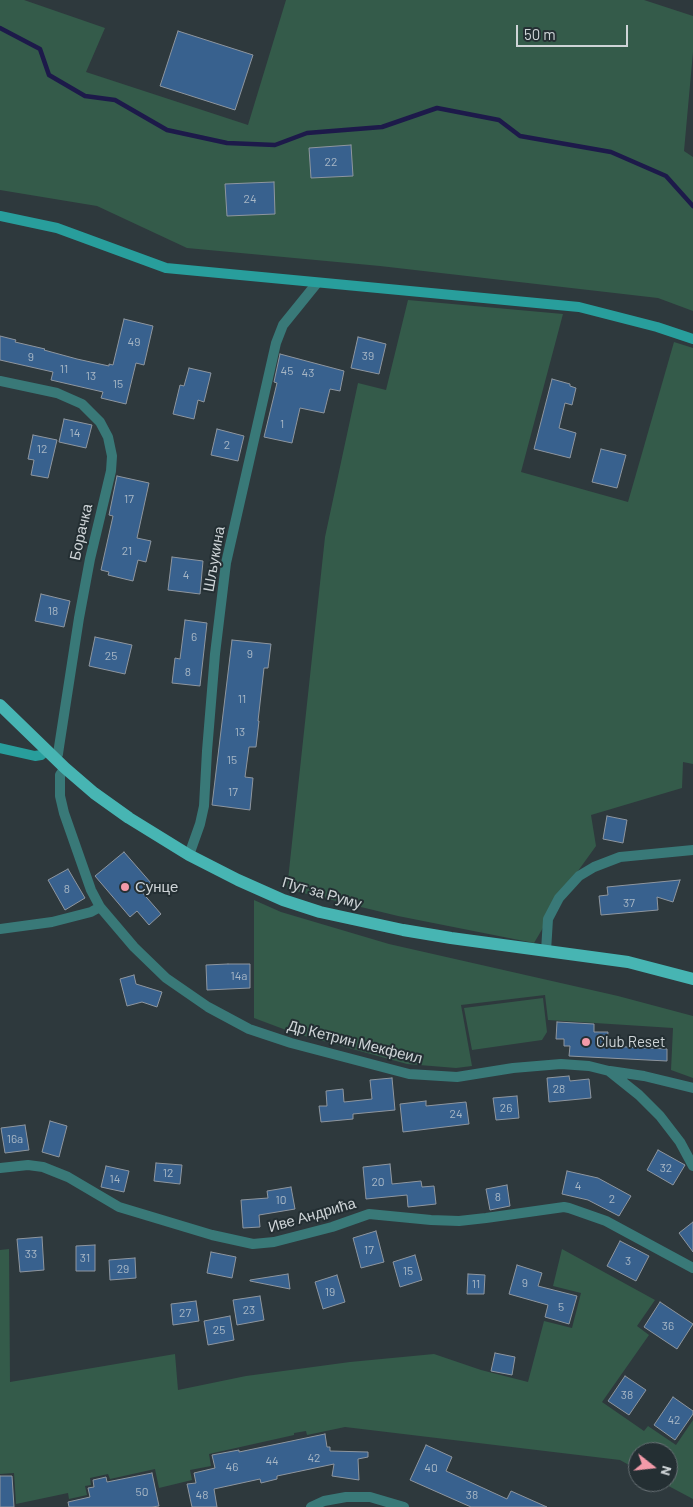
<!DOCTYPE html>
<meta charset="utf-8">
<style>
body{margin:0}
#map{position:relative;width:693px;height:1507px;overflow:hidden;background:#2e393d;font-family:Barlow,sans-serif}
canvas{display:block}
.north{position:absolute;left:628px;top:1442px;width:50px;height:50px;box-sizing:border-box;background:#242f33;border:1px solid #687175;border-radius:50%;rotate:106deg;font-size:14px;font-weight:700;line-height:20px;text-align:center;color:#ced4d7}
.north::after{content:'';display:block;margin:auto;width:18px;height:22px;background:#f39aa9;clip-path:polygon(50% 0,100% 100%,50% 72%,0 100%)}
.scale{position:absolute;left:516px;top:25px;width:112px;height:22px;box-sizing:border-box;border:2px solid #ced4d7;border-top:0;padding-left:6px;font-size:15px;line-height:18px;white-space:nowrap;color:#ced4d7;-webkit-text-stroke:4px #242f33;paint-order:stroke}
</style>
<div id="map">
<canvas width="693" height="1507"></canvas>
<div class="north">N</div>
<div class="scale">50 m</div>
</div>
<script>
const c = document.querySelector('canvas').getContext('2d');
c.lineJoin = 'round';
function fill(path, color) { c.fillStyle = color; c.fill(path, 'evenodd'); }
const poly = rows => new Path2D(rows.map(r => 'M' + r).join(''));
function stroke(path, color, width, dash) { c.strokeStyle = color; c.lineWidth = width; c.lineCap = dash ? 'butt' : 'round'; c.setLineDash(dash || []); c.stroke(path); }
function label(font, color, halo, rows, align = 'center') {
  c.font = font + ' Barlow,sans-serif'; c.lineWidth = 4; c.setLineDash([]); c.textBaseline = 'middle'; c.strokeStyle = halo; c.fillStyle = color; for (const [text, x, y, turn = 0] of rows) {
    c.save(); c.translate(x, y); c.rotate((+turn || 0) * Math.PI / 180); c.textAlign = isNaN(turn) ? turn : align; if (halo) c.strokeText(text, 0, 0); c.fillText(text, 0, 0); c.restore();
  }
}
fill(poly([
 [0,0,24,0,105,28,86,72,248,125,286,0,644,0,693,16,693,52,684,151,693,157,693,311,658,298,380,266,187,248,97,206,0,190],
 [408,300,563,314,521,472,628,502,674,342,693,348,693,764,683,762,682,788,591,815,596,846,570,882,534,943,398,916,287,889,325,537,358,383,386,390],
 [254,900,281,912,389,944,618,996,693,1016,693,1078,671,1070,673,1028,548,1020,545,995,461,1005,472,1066,456,1068,407,1064,294,1033,254,1018],
 [543,998,547,1032,542,1040,472,1050,464,1008],
 [9,1249,10,1382,175,1354,178,1390,246,1376,350,1362,434,1354,481,1370,528,1382,544,1321,572,1328,581,1293,553,1286,562,1249,655,1300,637,1326,649,1335,602,1402,644,1431,648,1426,676,1445,693,1420,693,1499,661,1482,668,1482,668,1452,638,1452,638,1470,620,1460,345,1427,307,1435,306,1431,294,1433,294,1435,209,1454,211,1466,190,1470,192,1480,159,1488,155,1469,110,1479,108,1474,90,1478,91,1485,85,1486,87,1495,69,1499,68,1493,16,1504,14,1473,0,1474,0,1250]
]), '#345b4a');
stroke(poly([
 [0,28,40,49,49,75,85,96,115,100,167,130,227,143,275,145,307,133,382,127,437,108,499,120,520,136,611,152,666,176,693,206]
]), '#1d1a4a', 4.5);
const building = poly([
 [178,31,253,55,235,110,160,86,178,31],
 [351,145,353,176,311,178,309,148,351,145],
 [274,182,275,214,227,216,225,184,274,182],
 [124,319,153,326,144,365,136,363,126,404,101,398,103,392,51,380,53,372,0,360,0,336,16,340,15,342,45,349,44,350,77,359,109,366,109,364,113,365,124,319],
 [358,337,386,344,379,374,351,368,358,337],
 [280,354,344,371,340,391,330,389,324,413,300,408,292,443,264,437,277,383,274,382,280,354],
 [189,368,211,373,204,402,198,400,194,419,173,414,180,385,184,386,189,368],
 [552,379,570,384,570,386,576,388,572,405,565,403,559,428,576,433,570,458,534,449,552,379],
 [64,419,92,425,86,448,59,442,64,419],
 [217,429,244,436,238,461,211,455,217,429],
 [33,435,57,440,48,478,31,475,34,460,28,459,33,435],
 [601,449,626,455,617,488,592,482,601,449],
 [117,476,149,483,137,538,151,541,146,562,138,560,133,581,108,575,109,572,101,570,113,516,109,515,117,476],
 [172,557,203,561,200,594,168,590,172,557],
 [41,594,70,601,64,627,35,621,41,594],
 [185,620,207,623,200,686,172,683,175,658,180,659,185,620],
 [95,637,132,645,125,674,89,666,95,637],
 [232,640,271,644,268,668,264,668,258,721,259,721,256,747,249,747,245,777,253,778,250,810,212,805,232,640],
 [607,816,627,820,623,843,603,839,607,816],
 [124,852,151,883,141,891,161,914,149,925,137,911,130,917,95,876,124,852],
 [68,869,85,898,65,910,48,880,68,869],
 [680,880,673,902,657,897,658,910,601,915,599,896,608,895,607,887,680,880],
 [228,964,250,964,250,988,207,990,206,965,228,964],
 [134,975,136,984,162,992,157,1007,142,1002,127,1006,120,979,134,975],
 [557,1022,594,1024,594,1032,608,1032,607,1046,667,1049,667,1061,569,1056,570,1046,564,1046,564,1039,556,1039,557,1022],
 [569,1076,570,1081,589,1079,591,1098,549,1102,547,1078,569,1076],
 [392,1078,395,1110,353,1114,353,1119,321,1122,319,1106,327,1106,326,1091,343,1089,344,1102,372,1099,370,1080,392,1078],
 [517,1096,519,1118,496,1120,493,1098,517,1096],
 [426,1101,426,1106,466,1102,469,1124,403,1132,400,1104,426,1101],
 [50,1121,67,1126,59,1157,42,1152,50,1121],
 [25,1125,29,1150,5,1153,1,1128,25,1125],
 [658,1150,685,1165,673,1185,647,1170,658,1150],
 [156,1163,182,1165,180,1184,154,1181,156,1163],
 [390,1164,392,1184,421,1181,422,1187,434,1186,436,1204,408,1207,407,1195,366,1199,363,1167,390,1164],
 [106,1166,129,1171,124,1192,101,1187,106,1166],
 [567,1171,598,1178,631,1196,619,1216,588,1200,562,1194,567,1171],
 [507,1185,510,1206,490,1210,486,1189,507,1185],
 [291,1187,295,1209,259,1215,260,1227,243,1228,241,1200,268,1198,267,1191,291,1187],
 [693,1222,693,1252,679,1233,693,1222],
 [376,1231,384,1262,361,1268,353,1238,376,1231],
 [42,1237,44,1270,20,1272,17,1239,42,1237],
 [620,1241,649,1256,636,1281,607,1266,620,1241],
 [95,1245,95,1271,76,1271,76,1246,95,1245],
 [211,1252,236,1257,232,1278,207,1273,211,1252],
 [415,1255,422,1280,400,1287,393,1262,415,1255],
 [135,1258,136,1278,110,1280,109,1260,135,1258],
 [517,1265,542,1273,538,1286,577,1296,569,1324,545,1317,548,1305,509,1294,517,1265],
 [288,1274,290,1289,250,1281,250,1280,288,1274],
 [468,1274,485,1275,484,1294,467,1294,468,1274],
 [337,1275,345,1302,323,1309,315,1282,337,1275],
 [260,1296,264,1320,237,1325,233,1300,260,1296],
 [196,1301,199,1321,173,1325,171,1304,196,1301],
 [660,1302,693,1324,677,1349,644,1327,660,1302],
 [230,1316,234,1340,208,1345,204,1321,230,1316],
 [495,1353,515,1357,512,1375,491,1371,495,1353],
 [625,1376,646,1390,629,1415,608,1401,625,1376],
 [673,1397,693,1411,693,1414,675,1440,654,1425,673,1397],
 [325,1434,327,1447,330,1447,330,1451,368,1452,368,1457,358,1459,359,1480,332,1476,334,1464,277,1476,277,1479,261,1483,260,1479,214,1489,217,1507,192,1507,187,1484,196,1483,194,1473,215,1468,212,1455,239,1450,239,1452,325,1434],
 [426,1445,452,1457,446,1471,507,1499,511,1491,547,1507,471,1507,410,1480,426,1445],
 [152,1473,159,1506,152,1507,69,1507,68,1502,90,1497,88,1488,94,1487,93,1480,106,1477,107,1482,152,1473],
 [0,1476,12,1476,14,1507,0,1507,0,1476]
]);
fill(building, '#38618e');
stroke(building, '#8e969f', 1);
stroke(poly([
 [0,381,57,393,82,404,100,422,108,437,112,456,111,471,90,559,79,618,59,747,58,754,55,759],
 [65,768,60,775,60,796,64,813,91,890,100,907,134,947,166,978,208,1007,249,1029,291,1043,409,1074,457,1077,513,1068,561,1064,589,1066,609,1071,639,1095,660,1116,680,1142,693,1166],
 [189,855,200,824,204,806,207,751,215,654,226,563,276,343,283,325,317,283],
 [0,929,52,922,91,912,100,907],
 [546,951,548,919,559,898,579,876,594,867,620,857,693,850],
 [610,1071,644,1076,693,1088],
 [0,1168,28,1165,43,1167,68,1177,119,1207,212,1235,253,1244,274,1242,332,1227,369,1214,431,1220,459,1221,486,1218,564,1207,569,1208,606,1221,693,1268],
 [311,1507,324,1501,346,1497,370,1497,404,1507]
]), '#397978', 10);
stroke(poly([
 [0,216,57,228,166,268,579,307,657,327,693,339],
 [0,748,35,756,41,755,46,751]
]), '#289e9c', 10);
stroke(poly([
 [0,705,65,768,94,793,129,818,189,855,238,880,283,900,320,912,403,930,451,938,628,962,693,979]
]), '#47b5b3', 12);
for (const [x, y, r, color] of [
 [125,887,5,"#f39aa9"],
 [586,1042,5,"#f39aa9"]
]) { const dot = new Path2D(); dot.arc(x, y, r, 0, 2 * Math.PI); c.fillStyle = color; c.fill(dot); stroke(dot, '#242f33', 2); }
label('12px', '#a8b7c5', null, [
 ["22",331,162],
 ["24",250,199],
 ["49",134,342],
 ["39",368,356],
 ["9",31,357],
 ["11",64,369],
 ["45",287,371],
 ["43",308,373],
 ["13",91,376],
 ["15",118,384],
 ["1",282,424],
 ["14",75,433],
 ["2",227,445],
 ["12",42,449],
 ["17",129,499],
 ["21",127,551],
 ["4",186,575],
 ["18",53,611],
 ["6",194,637],
 ["9",250,654],
 ["25",111,656],
 ["8",188,672],
 ["11",242,699],
 ["13",240,732],
 ["15",232,760],
 ["17",233,792],
 ["8",67,889],
 ["37",629,903],
 ["14a",239,976],
 ["28",559,1089],
 ["26",506,1108],
 ["24",456,1114],
 ["16a",15,1139],
 ["32",666,1168],
 ["12",168,1173],
 ["14",115,1179],
 ["20",378,1182],
 ["4",578,1186],
 ["8",498,1197],
 ["2",612,1199],
 ["10",281,1200],
 ["17",369,1250],
 ["33",31,1254],
 ["31",85,1258],
 ["3",628,1261],
 ["29",123,1269],
 ["15",408,1271],
 ["9",525,1283],
 ["11",476,1284],
 ["19",330,1292],
 ["5",561,1307],
 ["23",249,1310],
 ["27",185,1313],
 ["36",668,1326],
 ["25",219,1330],
 ["38",627,1395],
 ["42",674,1420],
 ["42",314,1458],
 ["44",272,1461],
 ["46",232,1467],
 ["40",431,1468],
 ["50",142,1492],
 ["48",202,1495],
 ["38",472,1495]
]);
label('15px', '#ced4d7', '#242f33', [
 ["Борачка",81,532,-77],
 ["Шљукина",214,559,-80],
 ["Пут за Руму",322,893,16],
 ["Др Кетрин Мекфеил",355,1042,14],
 ["Иве Андрића",312,1215,-16]
]);
label('15px', '#ced4d7', '#242f33', [
 ["Сунце",135,887],
 ["Club Reset",596,1042]
], 'left');
</script>
